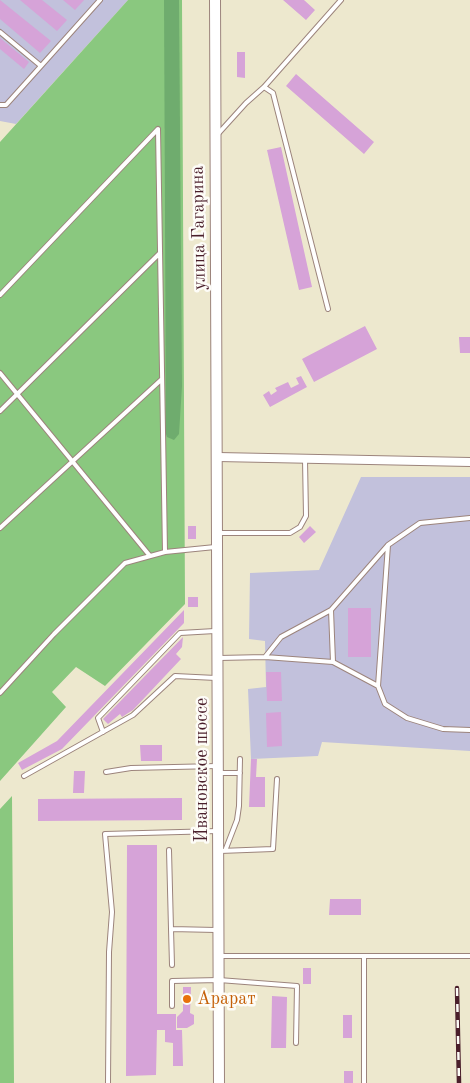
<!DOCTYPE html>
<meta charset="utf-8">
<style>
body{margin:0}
canvas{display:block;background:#ede8ce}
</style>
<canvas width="470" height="1083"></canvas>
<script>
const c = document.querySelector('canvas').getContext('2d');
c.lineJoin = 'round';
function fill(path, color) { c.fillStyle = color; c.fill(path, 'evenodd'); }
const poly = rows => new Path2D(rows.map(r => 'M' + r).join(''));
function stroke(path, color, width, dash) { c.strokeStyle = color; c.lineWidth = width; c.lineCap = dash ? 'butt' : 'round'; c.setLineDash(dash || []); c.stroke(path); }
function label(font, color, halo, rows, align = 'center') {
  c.font = font + ' "Old Standard TT",serif'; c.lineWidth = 5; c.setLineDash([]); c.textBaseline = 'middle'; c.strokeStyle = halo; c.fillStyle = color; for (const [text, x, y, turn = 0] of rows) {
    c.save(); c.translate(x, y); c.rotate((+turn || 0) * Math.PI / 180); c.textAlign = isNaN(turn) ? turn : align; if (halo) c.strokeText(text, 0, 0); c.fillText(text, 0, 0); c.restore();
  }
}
fill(poly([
 [0,0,128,0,16,124,0,121],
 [361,477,470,477,470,751,322,742,318,756,251,759,248,689,266,687,265,641,249,639,250,573,319,570]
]), '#c2c1dc');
fill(poly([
 [128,0,182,0,185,604,105,686,76,667,52,692,66,707,0,781,0,142],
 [12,796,14,1083,0,1083,0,809]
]), '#8ac87f');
fill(poly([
 [164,0,179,0,182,386,179,434,174,440,167,437,166,434]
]), '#6fac6e');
fill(poly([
 [0,0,51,41,40,53,0,19],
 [20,0,42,0,67,20,57,31],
 [63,0,84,0,75,10],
 [283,0,304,0,315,10,306,20],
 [0,38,29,62,24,69,0,49],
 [237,52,245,52,245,78,237,77],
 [296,74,374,142,364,154,286,86],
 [281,147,312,287,299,290,267,150],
 [365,326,377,349,314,382,302,359],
 [459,337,470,337,470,353,460,353],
 [301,376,307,387,270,407,263,395,269,391,271,395,277,391,275,388,288,382,291,388,299,384,296,378],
 [188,526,196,526,196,539,188,539],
 [310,526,316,532,304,543,299,537],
 [188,597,198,597,198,607,188,607],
 [348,608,371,608,371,657,348,657],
 [184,610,184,623,62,749,22,770,18,763,57,741],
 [183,637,182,647,176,654,181,659,133,710,122,717,120,714,108,724,103,719],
 [266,672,281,672,282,701,267,701],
 [281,712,282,746,267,747,266,713],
 [140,745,162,745,162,761,141,761],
 [251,759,257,759,256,777,265,777,265,807,249,807],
 [74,771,85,771,84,793,73,793],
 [182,798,182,820,38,821,38,799],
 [127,845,157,845,157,1014,176,1014,176,1030,182,1030,183,1066,173,1066,173,1043,165,1042,165,1030,157,1030,156,1075,126,1076],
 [330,899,361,899,361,915,329,915],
 [303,968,311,968,311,984,303,984],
 [183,987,191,987,190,1013,194,1015,194,1024,187,1028,177,1028,177,1017,183,1011],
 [272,996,287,997,286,1048,271,1048],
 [343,1015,352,1015,352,1038,343,1038],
 [344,1071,353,1071,353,1083,344,1083]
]), '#d6a3d8');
const service = poly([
 [0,32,41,66,100,0],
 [264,87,273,93,328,309],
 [0,105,6,105,41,66],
 [158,129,165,552],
 [217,135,246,103,264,87,341,0],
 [0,295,158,129],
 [0,373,150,556],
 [0,411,160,253],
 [0,528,162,379],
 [219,533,290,533,300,527,306,516,305,459],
 [388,545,420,523,470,518],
 [265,657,281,637,331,610],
 [219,658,265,657,333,662,378,686,388,545,331,610,333,662],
 [378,686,385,704,407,718,443,729,470,730],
 [0,693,54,634,125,563,165,552,215,547],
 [103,732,98,718,180,633,215,631],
 [106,772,131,768,217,766],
 [220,773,240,773],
 [24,776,133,715,175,676,216,678],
 [169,850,171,929],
 [220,851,273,849,277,779],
 [225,851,237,820,239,806,240,759],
 [219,956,470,956],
 [172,965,171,929,216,930],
 [172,1006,172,981,219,980,297,986,296,1043],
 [108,1083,109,952,112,912,105,834,218,831],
 [364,1083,364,956]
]);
const minor = poly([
 [218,457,470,462]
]);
const tertiary = poly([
 [215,0,219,1083]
]);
stroke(service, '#9c847c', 6);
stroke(minor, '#9c847c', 10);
stroke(tertiary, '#9c847c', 12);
stroke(service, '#fff', 4);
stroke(minor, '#fff', 8);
stroke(tertiary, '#fff', 10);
const rail = poly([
 [457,988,459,1083]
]);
stroke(rail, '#4a1f2b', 4.5);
stroke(rail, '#fdfcf7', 2.5, [8]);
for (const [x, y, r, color] of [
 [187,999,5,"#e8710a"]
]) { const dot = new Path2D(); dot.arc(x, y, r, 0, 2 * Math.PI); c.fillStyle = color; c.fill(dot); stroke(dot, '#fdfcf7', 2); }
label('18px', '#4a1f2b', '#fdfcf7', [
 ["улица Гагарина",199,228,-91],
 ["Ивановское шоссе",202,770,-90]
]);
label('18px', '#c56008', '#fdfcf7', [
 ["Арарат",197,999]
], 'left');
</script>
